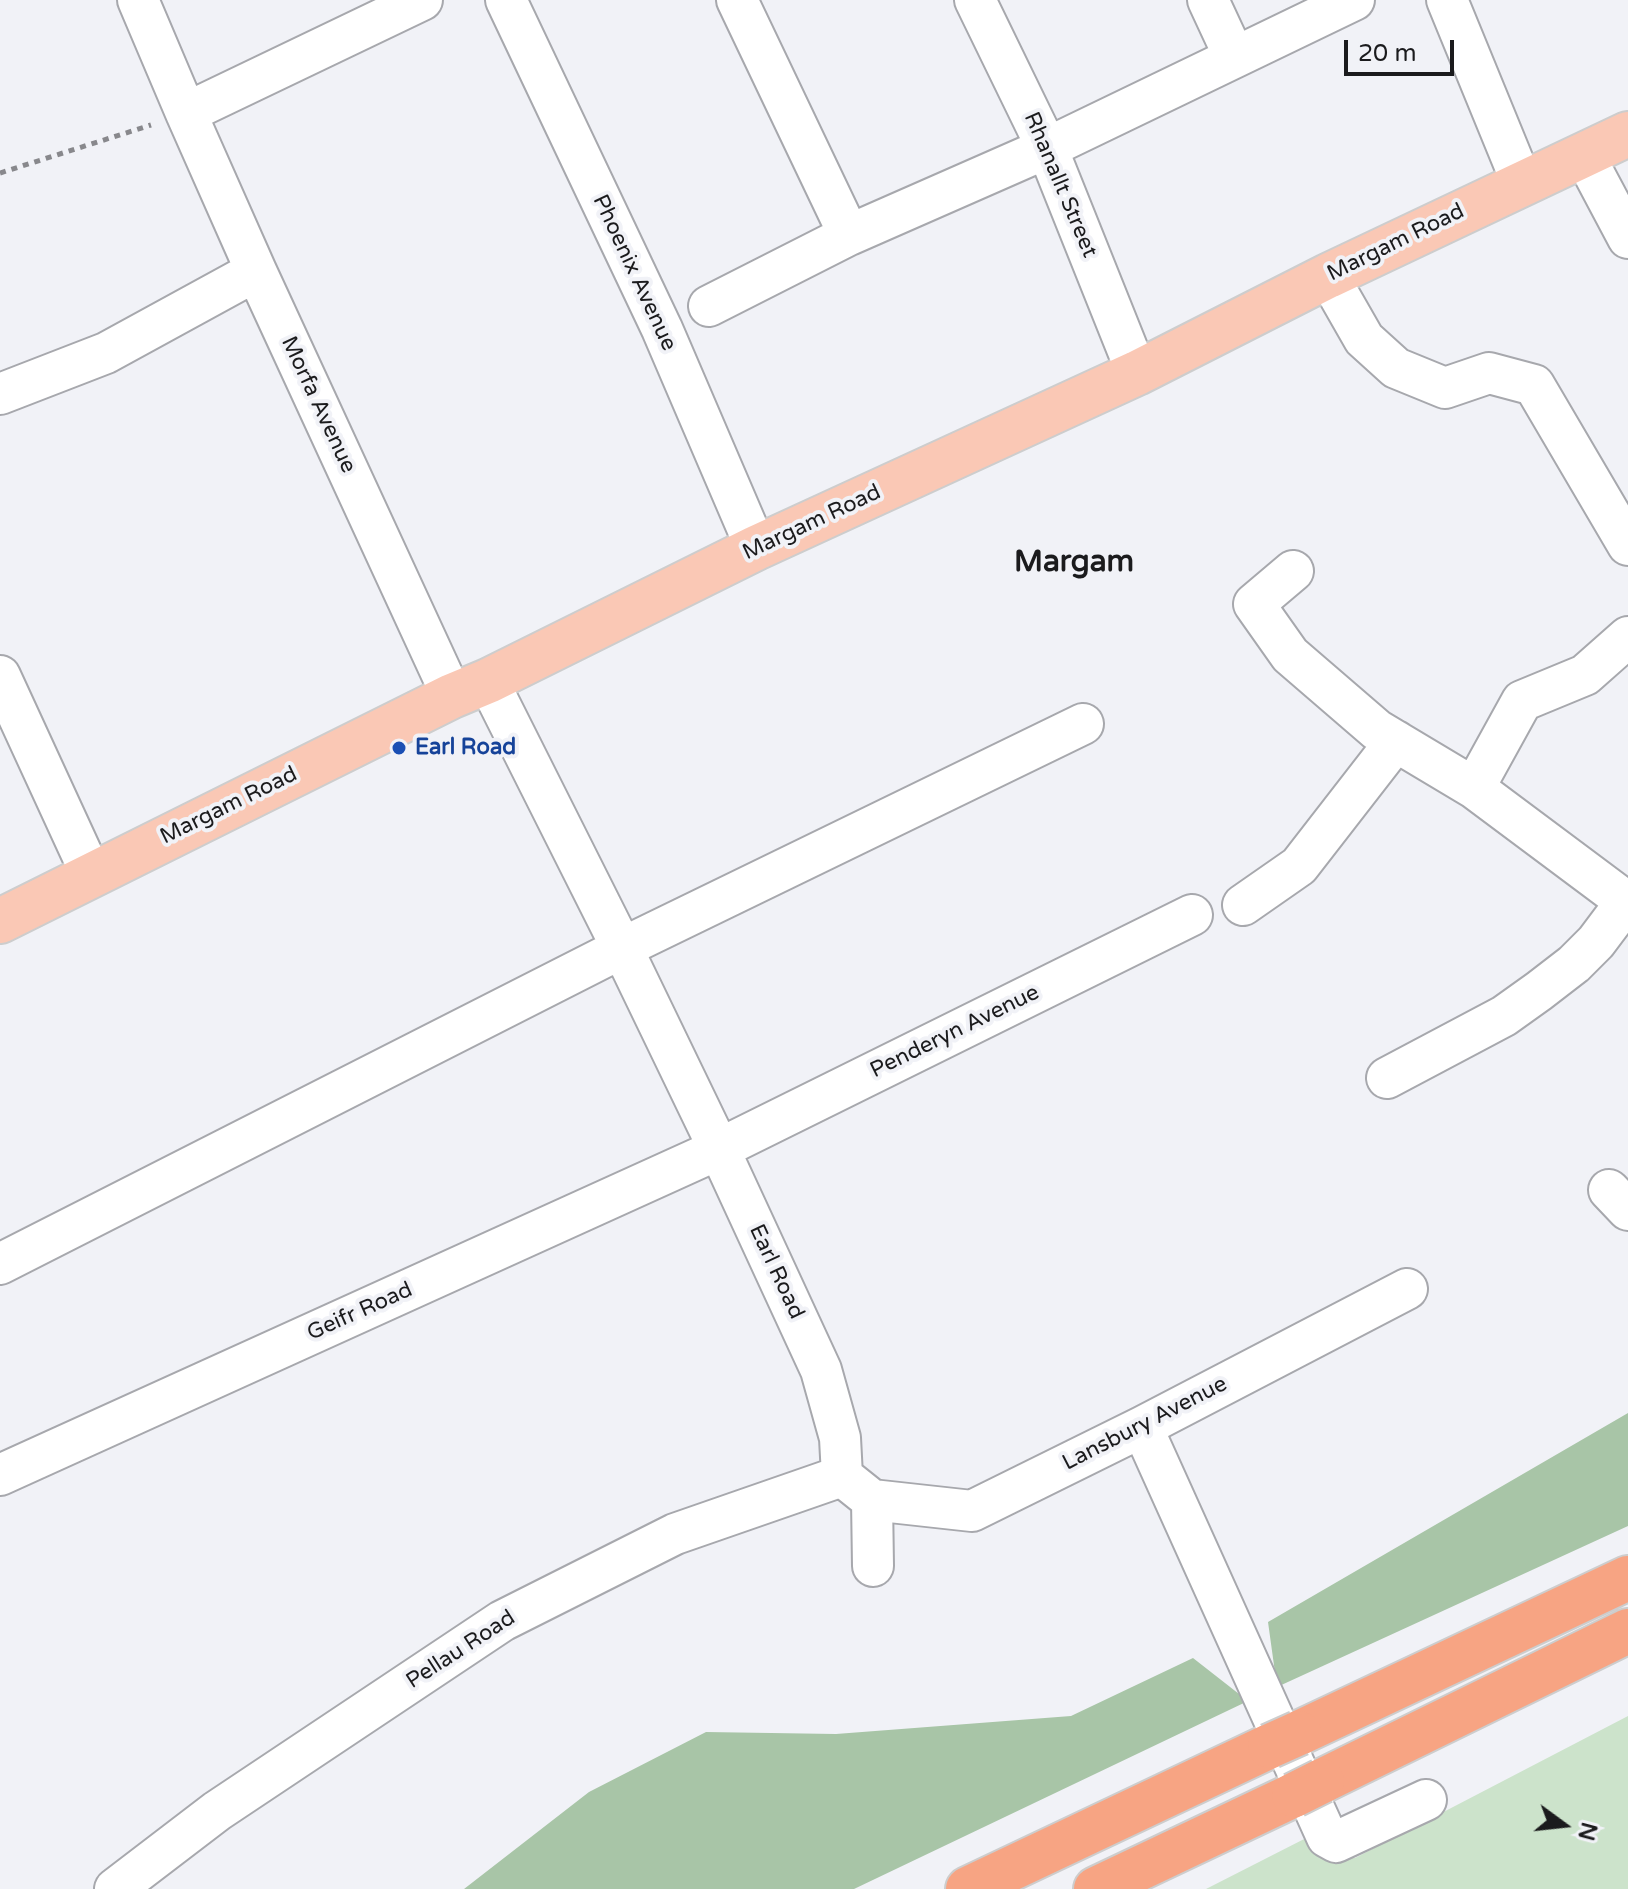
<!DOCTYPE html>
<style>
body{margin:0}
#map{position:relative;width:1628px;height:1889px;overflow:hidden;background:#f1f2f7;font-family:"Varela Round",sans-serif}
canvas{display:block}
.north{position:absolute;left:1524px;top:1785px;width:80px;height:80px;-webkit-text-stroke:6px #f1f2f7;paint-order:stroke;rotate:105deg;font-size:22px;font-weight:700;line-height:32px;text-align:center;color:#1b1b1d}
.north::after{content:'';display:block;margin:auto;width:28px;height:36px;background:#1b1b1d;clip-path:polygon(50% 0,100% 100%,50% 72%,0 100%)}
.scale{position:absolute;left:1344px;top:40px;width:110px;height:36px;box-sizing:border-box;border:4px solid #1b1b1d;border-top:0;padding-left:10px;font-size:24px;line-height:28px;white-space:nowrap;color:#1b1b1d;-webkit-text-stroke:6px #f1f2f7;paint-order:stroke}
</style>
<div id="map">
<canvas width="1628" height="1889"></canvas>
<div class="north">N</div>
<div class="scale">20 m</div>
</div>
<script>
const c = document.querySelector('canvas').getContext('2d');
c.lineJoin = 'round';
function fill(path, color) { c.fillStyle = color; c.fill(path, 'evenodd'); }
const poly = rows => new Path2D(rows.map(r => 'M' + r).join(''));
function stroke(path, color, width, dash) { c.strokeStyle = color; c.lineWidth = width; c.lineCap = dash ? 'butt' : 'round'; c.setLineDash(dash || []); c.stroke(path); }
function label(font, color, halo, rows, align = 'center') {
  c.font = font + ' "Varela Round",sans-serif'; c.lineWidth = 8; c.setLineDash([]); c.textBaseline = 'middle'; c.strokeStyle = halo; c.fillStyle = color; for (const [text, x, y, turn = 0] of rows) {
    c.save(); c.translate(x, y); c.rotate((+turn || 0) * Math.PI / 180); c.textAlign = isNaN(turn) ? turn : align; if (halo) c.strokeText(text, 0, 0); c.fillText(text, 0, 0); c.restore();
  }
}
fill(poly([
 [1628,1716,1628,1889,1206,1889,1312,1835,1325,1855,1355,1858]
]), '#cce3cb');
fill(poly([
 [1628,1413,1628,1526,1277,1687,1268,1622],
 [1193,1658,1248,1701,854,1889,464,1889,589,1792,706,1732,836,1734,1071,1716]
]), '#a8c5a7');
const minor = poly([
 [138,0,186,113,256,271,452,696],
 [506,0,662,329,756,548],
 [737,0,849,235],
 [975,0,1047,148,1137,373],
 [1208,0,1234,56],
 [1447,0,1522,183],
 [186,113,422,0],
 [1584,155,1628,238],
 [1328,276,1364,339,1396,368,1445,388,1489,373,1534,385,1628,545],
 [709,306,849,235,1047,148,1354,0],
 [0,394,106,353,256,271],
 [1293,571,1254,604,1290,655,1377,730,1474,788,1628,903],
 [0,676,91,874],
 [488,681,622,948,719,1149,821,1370,840,1438,842,1476,872,1500,873,1566],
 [1474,788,1522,701,1585,675,1628,637],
 [1243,905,1299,866,1396,741],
 [1387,1078,1504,1016,1539,991,1574,964,1596,942,1626,902],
 [1609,1190,1628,1210],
 [0,1264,622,948,1083,724],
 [1142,1427,1327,1837,1336,1842,1426,1800],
 [0,1475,719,1149,1192,915],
 [872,1500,972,1511,1142,1427,1407,1289],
 [115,1889,217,1811,502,1621,675,1534,842,1476]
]);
const major = poly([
 [0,921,452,696,488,681,756,548,1137,373,1328,276,1628,134]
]);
const highway = poly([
 [1299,1733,1628,1578],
 [1322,1781,1628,1631],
 [968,1889,1270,1746],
 [1096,1889,1294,1795]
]);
stroke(minor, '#a7a8ad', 44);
stroke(major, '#cdcdcd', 48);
stroke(highway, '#cdcdcd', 48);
stroke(poly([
 [0,173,151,125]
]), '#88888c', 5, [6, 6]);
stroke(minor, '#fff', 40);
stroke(major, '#fac8b5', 44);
stroke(highway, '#f7a483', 44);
const highwayBridge = poly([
 [1270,1746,1299,1733],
 [1294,1795,1322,1781]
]);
stroke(highwayBridge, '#cdcdcd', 48, []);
stroke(highwayBridge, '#f7a483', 44);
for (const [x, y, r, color] of [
 [399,748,8,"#1a4fb4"]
]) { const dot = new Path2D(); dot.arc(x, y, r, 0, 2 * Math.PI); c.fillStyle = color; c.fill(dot); stroke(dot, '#f1f2f7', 3); }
label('22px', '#1b1b1d', '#f1f2f7', [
 ["Rhanallt Street",1060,185,67],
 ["Margam Road",1396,243,-26],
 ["Phoenix Avenue",634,273,65],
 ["Morfa Avenue",318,405,65],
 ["Margam Road",812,523,-25],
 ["Margam Road",229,806,-26],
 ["Penderyn Avenue",955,1032,-26],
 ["Earl Road",776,1272,65],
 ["Geifr Road",360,1312,-24],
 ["Lansbury Avenue",1145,1424,-27],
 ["Pellau Road",461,1650,-33]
]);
label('bold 22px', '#164399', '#f1f2f7', [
 ["Earl Road",415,748]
], 'left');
label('bold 30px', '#1b1b1d', '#f1f2f7', [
 ["Margam",1074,563]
]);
</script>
